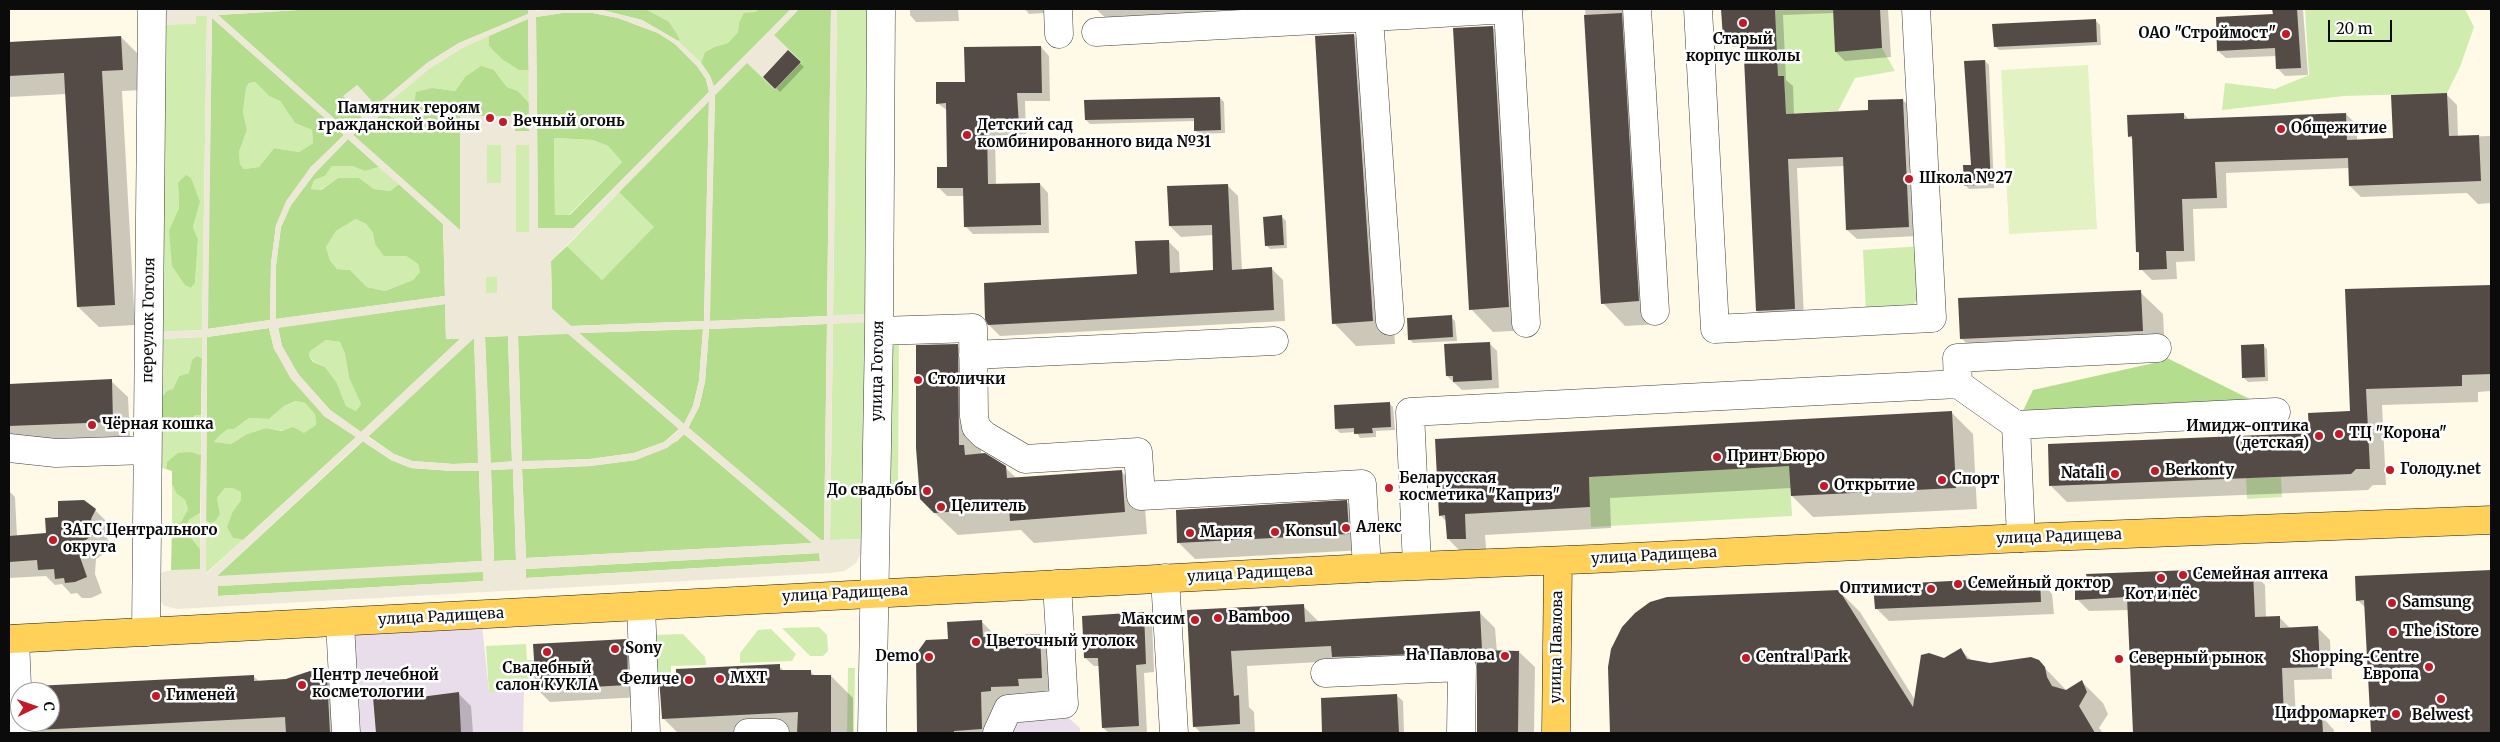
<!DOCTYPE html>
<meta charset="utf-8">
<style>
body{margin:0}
#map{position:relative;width:2500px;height:742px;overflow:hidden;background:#fffae8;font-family:Merriweather,serif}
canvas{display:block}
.frame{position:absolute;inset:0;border:10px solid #0b0b0b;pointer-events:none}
.north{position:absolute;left:10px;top:682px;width:50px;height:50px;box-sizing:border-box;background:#fff;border:1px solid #9d9d9d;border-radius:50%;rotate:87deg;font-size:14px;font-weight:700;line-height:20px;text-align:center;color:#0b0b0b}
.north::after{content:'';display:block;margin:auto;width:18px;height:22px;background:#c41927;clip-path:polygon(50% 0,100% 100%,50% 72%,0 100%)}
.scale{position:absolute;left:2328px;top:20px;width:64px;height:22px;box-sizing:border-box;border:2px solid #0b0b0b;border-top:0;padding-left:6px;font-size:15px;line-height:18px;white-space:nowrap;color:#0b0b0b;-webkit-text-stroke:4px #fff;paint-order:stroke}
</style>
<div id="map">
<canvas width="2500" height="742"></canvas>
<div class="frame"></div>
<div class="north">С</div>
<div class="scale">20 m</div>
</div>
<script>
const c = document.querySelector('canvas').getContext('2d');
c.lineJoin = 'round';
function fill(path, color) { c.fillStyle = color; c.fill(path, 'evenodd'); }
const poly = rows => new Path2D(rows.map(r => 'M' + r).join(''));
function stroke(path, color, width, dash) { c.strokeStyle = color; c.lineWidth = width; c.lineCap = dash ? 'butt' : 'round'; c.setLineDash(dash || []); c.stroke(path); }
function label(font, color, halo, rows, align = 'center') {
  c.font = font + ' Merriweather,serif'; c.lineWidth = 5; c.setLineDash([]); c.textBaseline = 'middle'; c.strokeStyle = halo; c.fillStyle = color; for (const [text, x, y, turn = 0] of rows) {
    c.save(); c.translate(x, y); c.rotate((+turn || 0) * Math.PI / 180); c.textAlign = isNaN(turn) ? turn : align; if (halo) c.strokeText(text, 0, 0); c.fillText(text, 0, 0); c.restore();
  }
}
fill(poly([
 [482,625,489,692,524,690,523,733,351,733,346,633],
 [1063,713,1080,728,1080,733,1008,733,1016,717]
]), '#e9ddeb');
fill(poly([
 [645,9,760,9,739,23,738,32,728,43,714,47,705,52,701,63,678,41,680,38],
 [837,9,872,9,867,314,833,316],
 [1775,9,1833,9,1835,52,1882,48,1895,71,1855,78,1838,111,1786,114,1784,76,1778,76],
 [2305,9,2465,9,2474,27,2460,67,2447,93,2344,96,2222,110,2225,83,2275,89,2309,75],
 [196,16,207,16,202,330,159,332,162,25,196,23],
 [178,184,200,202,193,227,198,239,195,283,191,288,169,230,179,208],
 [489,35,489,46,519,70,529,70,529,103,518,91,507,87,494,70,465,77,455,91,433,88,422,124,415,133,402,130,397,119,379,110,430,68,462,48],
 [255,82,269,96,280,101,295,123,312,130,313,143,299,152,274,148,259,167,244,169,240,164,239,152,247,130,243,112,246,88,249,83],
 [554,138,593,140,608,146,622,162,569,215,555,215],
 [529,144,530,232,516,232,515,145],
 [487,145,501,145,502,183,487,183],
 [332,166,352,166,365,171,379,167,399,184,390,191,374,189,359,178,338,178,320,190,311,189,314,180,325,176],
 [619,192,655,227,602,280,567,246],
 [356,219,366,224,373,233,375,244,406,256,418,264,420,272,413,280,385,291,367,287,350,270,337,269,330,260,326,247,336,231],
 [1921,246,1920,296,1914,304,1906,310,1866,314,1863,250],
 [486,277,497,277,497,293,486,293],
 [867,322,863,539,830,540,833,323],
 [887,335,899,335,898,495,886,494],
 [202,337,202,358,197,356,189,373,179,376,173,389,158,402,159,339],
 [326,340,340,342,345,354,349,378,361,404,356,411,346,406,337,383,325,367,314,362,309,356,310,350],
 [297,401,305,403,315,413,316,425,304,434,266,428,247,434,231,444,214,442,219,436,228,429,234,429,249,418,269,419,284,406],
 [195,414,201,415,201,455,191,452,167,462,166,469,158,467,158,422,190,423],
 [1789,466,1792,516,1591,527,1589,477],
 [2281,477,2282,497,2247,499,2246,478],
 [172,484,176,493,185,500,188,509,181,522,172,525],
 [233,487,241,492,241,500,233,511,233,538,243,540,205,574,206,521,211,523,220,514,217,498,225,488],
 [200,513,200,549,185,530,189,520],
 [819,627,827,635,828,651,823,656,810,656,782,628],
 [771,629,796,654,792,661,740,663,740,653,758,630],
 [683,634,705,657,706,665,671,666,671,674,656,675,654,635],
 [526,644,527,660,534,660,536,690,489,692,486,646],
 [848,668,855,668,854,733,847,733]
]), '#d1ecaf');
fill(poly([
 [315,9,528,9,528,14,459,43,427,63,376,106,357,85,362,118,348,131,218,15],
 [598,9,645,9,669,22,680,39,678,41,642,20],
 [760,9,791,9,714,87,710,76,701,63,705,52,714,47,728,43,738,32,739,23,744,13,755,12],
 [799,9,831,9,827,316,709,321,715,95,747,62,775,89,774,35],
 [562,13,593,13,618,18,658,33,675,44,697,66,706,79,709,92,574,228,538,228,536,17],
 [554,138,593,140,608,146,622,162,570,215,555,215],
 [212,18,344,135,310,168,276,225,271,264,270,320,207,329],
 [255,82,269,96,280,101,295,123,312,130,313,143,299,152,274,148,259,167,244,169,240,164,239,152,247,130,243,112,246,88,249,83],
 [528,19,529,70,519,70,502,59,489,46,489,35],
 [481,66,494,70,507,87,518,91,529,103,529,131,515,131,515,116,460,117,461,231,353,135,365,123,369,126,382,113,397,119,403,130,415,133,422,124,423,114,414,104,416,92,433,88,455,91,465,77],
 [709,101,704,321,571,326,552,309,551,261,567,246,602,280,654,227,619,192],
 [348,139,379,167,365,171,352,166,332,166,325,176,314,180,311,189,321,190,338,178,359,178,374,189,390,191,399,184,443,224,445,296,276,319,276,265,281,227,291,205,315,173],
 [356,219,366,224,373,233,375,244,384,256,406,256,418,264,420,272,413,280,385,291,367,287,350,270,337,269,330,260,326,247,336,231],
 [186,175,191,178,200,202,193,227,198,239,195,283,191,288,185,285,172,266,169,230,179,208,178,183],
 [445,304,446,339,461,338,361,432,330,410,298,374,282,346,278,327],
 [326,340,340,342,345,354,349,378,361,404,356,411,346,406,337,383,325,367,313,362,309,356,310,351],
 [827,324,824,540,821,540,688,428,699,407,705,382,709,329],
 [269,328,274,349,324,416,356,437,243,540,233,538,227,527,233,511,241,500,241,492,233,488,225,488,217,498,220,514,216,520,211,523,206,521,207,337],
 [296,401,305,403,315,414,316,425,304,433,293,427,282,431,266,428,247,434,231,444,214,442,219,436,228,429,234,429,249,418,269,419,284,406],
 [703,329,699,381,693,406,684,424,579,333],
 [568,333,679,429,664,442,634,453,590,459,522,462,518,336],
 [508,336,512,462,490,463,485,337],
 [474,338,479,463,453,464,412,461,394,454,368,436],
 [197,356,202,358,201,415,195,415,190,423,181,429,163,428,158,422,158,402,167,391,173,389,179,376,189,373,192,360],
 [2163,356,2276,412,2016,425,2033,390,2163,361],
 [684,434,813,543,526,558,522,469,590,466,636,460,677,441],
 [363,441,391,460,411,468,453,471,479,470,482,561,216,577],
 [191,452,201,455,200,513,189,520,185,530,200,549,200,570,171,570,172,525,181,522,188,509,185,500,176,493,172,484,172,471,166,469,167,462,178,453],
 [513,469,516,560,494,561,491,470],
 [819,553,820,561,526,578,526,569],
 [483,571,483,581,218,596,218,586]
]), '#b4de8d');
fill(poly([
 [2088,65,2097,229,2009,234,2001,70]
]), '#e3f2c2');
fill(poly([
 [162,9,314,9,218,15,348,131,362,118,343,96,357,85,376,106,427,63,459,43,528,14,528,9,536,9,536,11,553,9,598,9,642,20,678,41,701,63,710,76,714,86,791,9,799,9,774,35,802,62,775,90,747,63,715,95,710,321,827,316,831,9,837,9,833,315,867,314,867,322,833,324,830,540,863,539,863,549,856,563,845,571,830,573,177,609,164,606,159,599,156,574,171,570,200,569,202,337,159,339,159,332,202,330,207,16,196,16,196,24,162,25],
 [562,13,593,13,618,18,658,33,675,44,697,66,706,79,709,92,574,228,538,228,536,17],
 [212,18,344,135,310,168,286,201,276,225,271,264,270,320,208,329],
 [528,19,529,131,515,131,515,116,460,116,460,230,353,135,365,123,368,126,382,113,380,110,430,68,462,48],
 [709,101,704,321,571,326,552,309,551,261],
 [348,139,443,224,445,296,276,319,276,265,281,227,291,205,315,173],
 [487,145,501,145,501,183,487,183],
 [516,145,529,145,529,232,516,232],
 [486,277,497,277,497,293,486,293],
 [445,304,446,339,460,339,361,432,330,410,298,374,282,346,278,328],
 [827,324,824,540,821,540,688,427,699,407,705,382,709,329],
 [269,328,274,349,291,379,324,416,356,437,206,574,207,337],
 [703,329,699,381,693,406,684,424,579,333],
 [568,334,679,429,679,430,664,442,634,453,590,459,522,461,518,336],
 [508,336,512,461,491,463,485,337],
 [474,338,478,463,453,464,412,461,394,454,368,437],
 [685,434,812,543,526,558,522,469,590,466,636,460,667,448],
 [362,441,391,460,411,468,453,471,479,471,482,561,217,576],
 [513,469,516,560,494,561,491,470],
 [819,553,820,561,526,578,526,569],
 [483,572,483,581,218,596,218,586]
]), '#eee8d8');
fill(poly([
 [910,9,958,9,959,21,916,22,910,15],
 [1025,9,1045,9,1045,13,1029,14],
 [1096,9,1406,9,1117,29],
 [1450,9,1547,9,1513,11],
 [1585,9,1641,9,1661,324,1625,326,1603,303],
 [1723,9,1888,9,1891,57,1845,61,1836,52,1834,13,1783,15,1786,80,1793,86,1794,115,1870,111,1903,100,1912,109,1918,236,1857,239,1847,230,1844,166,1797,168,1804,318,1766,320,1757,311,1745,46,1733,47,1724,38],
 [2275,9,2303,9,2308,75,2285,76,2278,69,2277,56,2226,58,2218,51,2282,16],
 [2096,21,2100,25,2101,45,1999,50,1995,46],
 [1492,27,1515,50,1532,330,1493,332,1471,309],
 [1354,35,1377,58,1395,344,1356,346,1334,323],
 [121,37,141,57,143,90,122,91,135,325,99,327,78,307,67,94,9,97,9,43],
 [1041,47,1049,56,1050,101,1025,101,1026,134,995,136,996,185,1040,184,1048,193,1049,233,973,234,965,226,964,196,947,196,938,187,948,169,948,111,937,103,966,83],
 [788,52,804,67,780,92,764,76],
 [1985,61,1989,65,1994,188,1969,189,1965,185,1972,166],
 [2446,94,2457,105,2458,137,2491,136,2491,203,2478,204,2467,193,2361,197,2350,186,2349,168,2226,173,2227,208,2193,209,2195,261,2176,262,2177,279,2152,280,2141,269,2140,254,2137,252,2133,140,2129,136,2184,114,2189,120,2346,114,2357,125,2357,141,2394,139],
 [1220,98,1224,102,1225,133,1199,134,1195,130,1195,121,1090,124,1086,120],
 [1227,185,1238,196,1242,270,1272,269,1283,280,1285,321,1000,336,989,325,1138,276,1168,241,1179,252,1180,273,1214,272,1213,235,1181,237,1170,226],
 [1282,217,1286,221,1287,248,1270,249,1266,245],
 [2491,286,2491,391,2478,392,2478,402,2382,405,2386,485,2373,485,2368,490,2067,502,2051,486,2311,434,2351,412,2347,290],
 [2140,292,2163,314,2165,353,1984,361,1961,338],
 [1451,317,1455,321,1457,341,1413,343,1409,339],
 [1489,343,1497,351,1499,388,1462,390,1447,376],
 [2263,345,2267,349,2268,381,2248,382,2244,378],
 [957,346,980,368,981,455,1005,467,1017,479,1121,471,1144,494,1147,534,1034,543,1021,530,958,535,935,513],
 [111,381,128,397,130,438,9,443,9,385],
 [1389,403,1393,407,1395,430,1376,431,1376,437,1360,438,1356,432,1340,433,1336,429,1335,406],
 [1951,412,1973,434,1977,509,1813,517,1792,496,1791,488,1610,498,1611,528,1485,535,1487,560,1469,560,1448,539,1447,522,1440,515,1436,440],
 [9,491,15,497,17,536,47,534,60,518,95,510,111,526,106,536,113,548,96,559,95,574,102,593,91,598,82,598,77,593,71,594,62,584,55,585,46,576,9,578],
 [1347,502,1363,518,1365,550,1195,559,1178,542],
 [2242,569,2246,573,2253,572,2265,585,2266,618,2279,617,2291,629,2318,628,2330,640,2332,679,2294,680,2296,719,2322,717,2334,730,2334,733,2134,733,2129,610,2089,611,2077,599],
 [2491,571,2491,733,2372,733,2366,608,2357,600,2356,578],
 [2029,578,2032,582,2040,581,2052,594,2054,614,1889,621,1876,608],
 [1839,591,1860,612,1915,700,1944,660,1961,650,1972,661,1990,665,2038,661,2067,691,2081,681,2103,703,2108,714,2099,728,2103,733,1611,733,1609,667],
 [1303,606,1319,622,1479,612,1495,628,1497,652,1519,652,1535,667,1534,733,1477,733,1478,668,1349,672,1338,661,1247,666,1249,707,1254,712,1255,733,1201,733,1194,726,1188,612],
 [1143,613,1152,622,1154,672,1144,673,1147,733,1109,733,1103,728,1100,666,1094,666,1085,658],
 [981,621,998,638,1040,636,1061,657,1064,699,1012,708,1003,733,918,733,918,654,950,640],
 [626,640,639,653,641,697,550,702,537,689],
 [779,666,785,672,810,671,816,677,831,676,853,698,853,733,678,733,663,718],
 [253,676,260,682,327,677,352,702,354,733,42,733,38,730,38,722,50,722,50,692,36,692],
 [458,693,471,706,473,733,377,733,374,698,413,699],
 [1397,696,1403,701,1404,733,1324,733,1322,699]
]), '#0003');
fill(poly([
 [1721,9,1775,9,1778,76,1784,76,1786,114,1868,110,1868,100,1903,99,1909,227,1846,230,1843,157,1788,159,1795,309,1756,311,1743,37,1723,38],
 [1833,9,1880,9,1882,48,1835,52],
 [2272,9,2297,9,2301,68,2276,69,2275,48,2217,51,2216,17,2273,14],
 [1622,13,1639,301,1601,304,1584,15],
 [2096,19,2097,42,1994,47,1992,24],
 [1493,26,1509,307,1469,310,1453,28],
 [1354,34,1373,321,1332,324,1315,36],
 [121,36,123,70,102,71,115,305,77,307,64,73,9,76,9,42],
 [1041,46,1042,93,1017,93,1019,126,987,128,988,184,1040,183,1041,225,964,227,963,188,937,188,937,167,947,167,946,103,936,104,936,82,965,82,964,47],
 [788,50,801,62,775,89,763,77],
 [1985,60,1991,184,1964,186,1963,165,1971,165,1964,61],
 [2447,93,2449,136,2479,135,2481,181,2349,186,2348,158,2215,162,2217,198,2182,199,2184,251,2166,251,2167,269,2139,270,2139,252,2136,252,2132,136,2128,137,2127,115,2184,113,2184,119,2346,113,2347,140,2393,138,2391,95],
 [1220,97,1221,130,1194,131,1194,118,1085,120,1084,100],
 [1228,184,1232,270,1272,267,1274,310,988,325,985,319,984,283,1137,274,1135,241,1169,240,1170,273,1213,270,1212,225,1169,226,1167,186],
 [1282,215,1284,245,1265,246,1263,217],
 [2491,285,2491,374,2462,375,2462,386,2366,389,2370,469,2356,469,2351,474,2049,486,2048,444,2309,433,2308,413,2350,411,2345,289],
 [2141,290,2143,331,1960,339,1958,298],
 [1452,315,1453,337,1408,340,1407,318],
 [1490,342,1492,380,1453,382,1453,376,1446,376,1444,344],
 [958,344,959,445,964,445,965,455,985,453,1006,466,1007,478,1122,470,1125,512,1010,521,1009,507,934,513,920,499,916,448,916,345],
 [2264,344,2265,377,2242,378,2241,345],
 [112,379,113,422,9,426,9,384],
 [1390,402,1391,427,1372,428,1373,433,1354,434,1354,428,1335,429,1334,405],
 [1952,411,1956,488,1791,496,1789,466,1719,470,1589,477,1590,507,1465,514,1466,539,1447,539,1445,515,1439,516,1435,439],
 [84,500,96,509,91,519,98,532,81,543,80,557,87,577,75,582,65,583,64,578,55,579,54,569,38,570,37,560,9,562,9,536,46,533,45,518,58,517,58,501],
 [1347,500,1349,534,1177,543,1176,510],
 [2243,568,2243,571,2253,571,2255,617,2280,616,2280,628,2318,626,2320,667,2282,668,2284,718,2322,716,2323,733,2133,733,2127,597,2075,600,2075,578,2087,578,2086,574],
 [2491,570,2491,733,2371,733,2364,600,2356,601,2355,576],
 [2029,577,2030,581,2040,580,2041,602,1875,609,1873,585],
 [1839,590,1913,707,1921,655,1929,653,1944,658,1961,648,1967,659,1990,663,2031,657,2039,660,2045,667,2047,677,2052,686,2066,690,2082,680,2087,692,2079,706,2095,733,1610,733,1608,667,1611,649,1622,627,1635,613,1650,602,1667,597],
 [1304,604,1305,622,1480,611,1482,650,1519,651,1518,733,1477,733,1477,652,1332,657,1331,646,1231,651,1234,696,1239,695,1240,724,1193,727,1187,610],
 [1144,612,1146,664,1136,665,1139,726,1102,728,1098,658,1084,658,1082,616],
 [982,620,983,637,1040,634,1042,678,1018,679,1019,686,991,687,991,691,981,692,982,729,954,731,954,733,917,733,916,654,926,640,948,639,947,622],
 [627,639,628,685,536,690,533,644],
 [780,664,780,670,811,670,811,675,831,675,831,733,797,733,798,712,662,719,659,677,676,676,676,669],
 [310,671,327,676,330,733,286,733,285,717,37,730,37,722,50,722,50,692,35,692,35,686,254,675,254,681,286,679],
 [459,692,461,733,376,733,373,697,393,695,393,699,413,698],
 [1397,694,1399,733,1322,733,1321,698]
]), '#544b46');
const minor = poly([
 [1058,9,1059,34],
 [1406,9,1407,15,1508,9,1526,323],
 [1637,9,1655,311],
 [1698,9,1715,329,1932,318,1916,9],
 [1369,17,1390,321],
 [1096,32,1407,15],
 [879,331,973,328,974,416,976,427,984,435,1025,459,1138,452,1141,496,1362,484,1367,568],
 [973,355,1274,341],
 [1958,384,1957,358,2157,348],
 [9,448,56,453,147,450],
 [2021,538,2016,425,2276,412],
 [1417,565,1410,412,1958,384,2016,425],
 [1165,578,1174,733],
 [641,606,646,733],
 [340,623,346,733],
 [146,632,152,9],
 [15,639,19,733],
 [1325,673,1462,667,1461,733],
 [748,733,775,733],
 [872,733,879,331,881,9],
 [997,733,1008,709,1064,704,1057,584]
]);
const major = poly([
 [9,639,1367,568,1592,559,2021,538,2491,520],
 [1556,733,1558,561]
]);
stroke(minor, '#3e3e3e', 29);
stroke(major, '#1c1c1c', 29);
stroke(minor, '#fff', 28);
stroke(major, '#ffd158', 28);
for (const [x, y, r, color] of [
 [1743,23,5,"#c41927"],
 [2286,34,5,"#c41927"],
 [490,118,5,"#c41927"],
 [503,122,5,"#c41927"],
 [2281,129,5,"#c41927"],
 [967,135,5,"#c41927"],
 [1909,179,5,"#c41927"],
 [918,380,5,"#c41927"],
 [92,425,5,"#c41927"],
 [2339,434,5,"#c41927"],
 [2319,436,5,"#c41927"],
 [1717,457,5,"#c41927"],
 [2390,470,5,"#c41927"],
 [2155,471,5,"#c41927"],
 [2115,474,5,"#c41927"],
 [1942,480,5,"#c41927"],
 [1824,486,5,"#c41927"],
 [1389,488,5,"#c41927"],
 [927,491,5,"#c41927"],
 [941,507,5,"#c41927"],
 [1346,528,5,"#c41927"],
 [1275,532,5,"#c41927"],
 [1190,533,5,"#c41927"],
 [53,540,5,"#c41927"],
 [2183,575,5,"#c41927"],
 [2161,578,5,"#c41927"],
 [1958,584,5,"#c41927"],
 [1931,589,5,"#c41927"],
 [2392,603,5,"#c41927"],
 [1218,618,5,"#c41927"],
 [1195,620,5,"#c41927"],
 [2393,632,5,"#c41927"],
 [976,642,5,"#c41927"],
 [615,649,5,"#c41927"],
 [547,652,5,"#c41927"],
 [1505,656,5,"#c41927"],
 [929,657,5,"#c41927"],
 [1746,658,5,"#c41927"],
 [2119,659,5,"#c41927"],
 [2429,667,5,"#c41927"],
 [720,679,5,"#c41927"],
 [689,680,5,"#c41927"],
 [302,685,5,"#c41927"],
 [156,696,5,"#c41927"],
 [2441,699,5,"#c41927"],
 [2396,714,5,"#c41927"]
]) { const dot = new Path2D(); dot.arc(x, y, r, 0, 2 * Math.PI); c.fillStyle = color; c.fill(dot); stroke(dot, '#fff', 2); }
label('bold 15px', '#0b0b0b', '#fff', [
 ["ОАО \"Строймост\"",2276,34,"right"],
 ["Старый",1743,40,"center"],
 ["корпус школы",1743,57,"center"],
 ["Памятник героям",480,109,"right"],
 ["гражданской войны",480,126,"right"],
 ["Вечный огонь",513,122],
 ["Детский сад",977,126],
 ["комбинированного вида №31",977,143],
 ["Общежитие",2291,129],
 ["Школа №27",1919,179],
 ["Столички",928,380],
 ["Чёрная кошка",102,425],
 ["Имидж-оптика",2309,427,"right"],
 ["(детская)",2309,444,"right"],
 ["ТЦ \"Корона\"",2349,434],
 ["Принт Бюро",1727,457],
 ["Голоду.net",2400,470],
 ["Berkonty",2165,471],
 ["Natali",2105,474,"right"],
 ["Беларусская",1399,479],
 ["косметика \"Каприз\"",1399,496],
 ["Спорт",1952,480],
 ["Открытие",1834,486],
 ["До свадьбы",917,491,"right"],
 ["Целитель",951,507],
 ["Алекс",1356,528],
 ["ЗАГС Центрального",63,531],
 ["округа",63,548],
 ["Konsul",1285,532],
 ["Мария",1200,533],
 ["Семейная аптека",2193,575],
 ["Семейный доктор",1968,584],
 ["Оптимист",1921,589,"right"],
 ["Кот и пёс",2161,595,"center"],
 ["Samsung",2402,603],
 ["Bamboo",1228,618],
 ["Максим",1185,620,"right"],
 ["The iStore",2403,632],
 ["Цветочный уголок",986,642],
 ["Sony",625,649],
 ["На Павлова",1495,656,"right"],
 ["Demo",919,657,"right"],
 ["Central Park",1756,658],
 ["Shopping-Centre",2419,658,"right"],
 ["Европа",2419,675,"right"],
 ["Северный рынок",2129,659],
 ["Свадебный",547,669,"center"],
 ["салон КУКЛА",547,686,"center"],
 ["Центр лечебной",312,676],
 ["косметологии",312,693],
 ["MXT",730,679],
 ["Феличе",679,680,"right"],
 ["Гименей",166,696],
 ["Цифромаркет",2386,714,"right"],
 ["Belwest",2441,716,"center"]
], 'left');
label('15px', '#0b0b0b', '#fff', [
 ["переулок Гоголя",149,320,-89],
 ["улица Гоголя",878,371,-89],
 ["улица Радищева",2059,537,-2],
 ["улица Радищева",1654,556,-3],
 ["улица Радищева",1250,574,-3],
 ["улица Радищева",845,594,-3],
 ["улица Радищева",441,617,-3],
 ["улица Павлова",1557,647,-89]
]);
</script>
